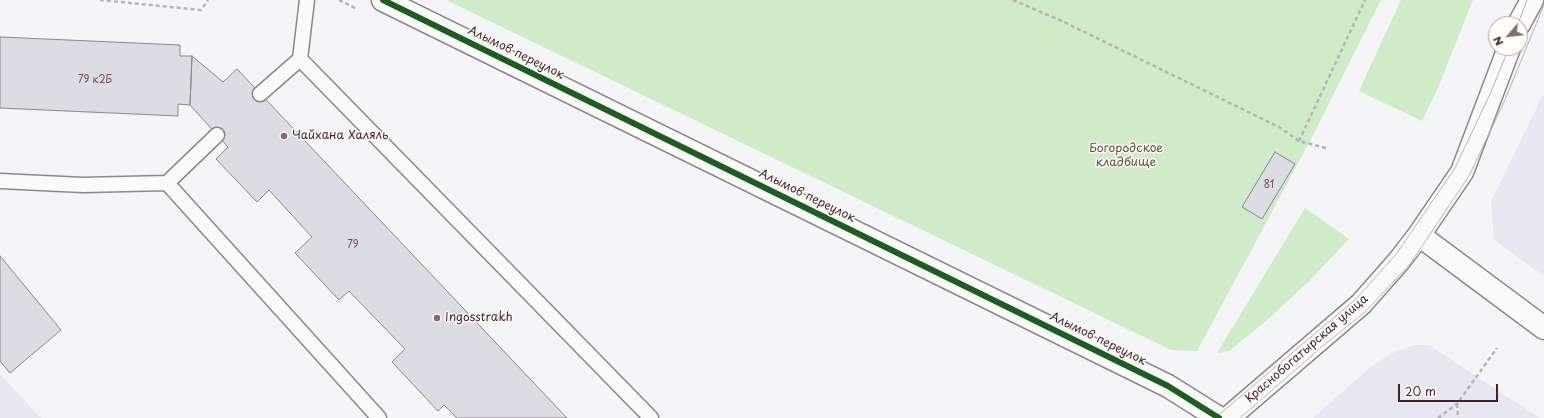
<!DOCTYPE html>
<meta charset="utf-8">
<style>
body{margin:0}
#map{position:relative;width:1544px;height:418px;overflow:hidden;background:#f3f5f7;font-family:"Playpen Sans",sans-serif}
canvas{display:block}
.north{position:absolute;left:1488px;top:16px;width:40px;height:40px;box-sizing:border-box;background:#fdfcf7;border:1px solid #b5a4a5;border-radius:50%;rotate:242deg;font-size:11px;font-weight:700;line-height:16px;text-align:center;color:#4a1f2b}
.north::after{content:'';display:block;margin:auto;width:14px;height:18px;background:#856a72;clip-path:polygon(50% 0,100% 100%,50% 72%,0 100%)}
.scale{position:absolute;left:1398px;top:384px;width:100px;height:18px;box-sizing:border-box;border:2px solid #4a1f2b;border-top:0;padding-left:5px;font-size:12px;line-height:14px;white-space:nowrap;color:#4a1f2b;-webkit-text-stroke:3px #fdfcf7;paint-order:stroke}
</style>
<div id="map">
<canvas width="1544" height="418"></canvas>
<div class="north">N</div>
<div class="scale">20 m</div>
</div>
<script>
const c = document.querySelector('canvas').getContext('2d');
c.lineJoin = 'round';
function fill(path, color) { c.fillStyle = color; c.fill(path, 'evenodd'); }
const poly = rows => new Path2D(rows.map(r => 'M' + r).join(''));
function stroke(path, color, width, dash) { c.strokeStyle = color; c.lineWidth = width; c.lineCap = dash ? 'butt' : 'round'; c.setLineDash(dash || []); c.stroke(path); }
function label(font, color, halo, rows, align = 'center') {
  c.font = font + ' "Playpen Sans",sans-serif'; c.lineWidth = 3; c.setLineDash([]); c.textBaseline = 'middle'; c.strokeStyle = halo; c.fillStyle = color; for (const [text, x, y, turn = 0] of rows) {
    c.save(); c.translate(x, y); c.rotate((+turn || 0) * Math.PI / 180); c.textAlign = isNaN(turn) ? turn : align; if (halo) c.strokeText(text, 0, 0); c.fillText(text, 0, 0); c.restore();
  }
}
fill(poly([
 [1544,95,1544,276,1494,240,1491,202,1542,97],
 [1415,345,1429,345,1540,418,1313,418,1367,370,1390,354],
 [0,374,41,418,0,418]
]), '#e5e8f1');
fill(poly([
 [446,0,1381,0,1309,143,1197,351,1171,350],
 [1401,0,1473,0,1438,88,1422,121,1359,91],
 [1305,208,1349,239,1308,282,1265,322,1229,351,1217,353]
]), '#d0ebc8');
const building = poly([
 [0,37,180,45,180,56,192,56,190,105,178,104,178,116,0,108,0,37],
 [192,56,223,82,237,69,567,418,457,418,444,405,438,411,392,362,405,349,349,291,339,300,295,253,312,237,269,190,257,202,216,159,228,147,190,105,192,56],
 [1275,152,1295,164,1262,219,1242,207,1275,152],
 [0,256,61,330,10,373,0,361,0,256]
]);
fill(building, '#dbdce4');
stroke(building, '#8e878a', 1);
const lane = poly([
 [307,0,300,59,651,418],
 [260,94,300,59],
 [0,181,83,185,167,183,379,418],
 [167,183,217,135]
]);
const street = poly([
 [383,0,1168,386,1219,418]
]);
const secondary = poly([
 [1519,24,1532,0],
 [1419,235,1544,328],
 [1228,418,1361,304,1399,261,1419,235,1462,172,1509,48]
]);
stroke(lane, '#8e878a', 17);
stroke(street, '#8e878a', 25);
stroke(secondary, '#8e878a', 25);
stroke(poly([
 [100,0,201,10,208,0],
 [339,0,355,8],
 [1013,0,1062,21,1279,127,1299,141,1326,148],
 [1299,141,1365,0],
 [1457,404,1458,418],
 [1438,418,1457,404,1497,348]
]), '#b9b5b6', 2.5, [4, 3]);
stroke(lane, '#fafaf9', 14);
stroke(street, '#fafaf9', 22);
stroke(secondary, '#fafaf9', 22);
stroke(poly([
 [1518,24,1527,0],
 [1215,418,1356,299,1397,253,1455,168,1490,94,1509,48],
 [1240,418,1323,346,1366,311,1410,264,1469,176,1504,102,1544,5]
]), '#b9b5b6', 1);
stroke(poly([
 [383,0,1168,386,1219,418]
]), '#1b5e20', 6);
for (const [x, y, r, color] of [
 [284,136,4,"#856a72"],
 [437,318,4,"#856a72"]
]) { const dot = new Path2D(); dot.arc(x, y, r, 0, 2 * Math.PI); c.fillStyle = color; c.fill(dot); stroke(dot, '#fdfcf7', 1.5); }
label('10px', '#70515c', null, [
 ["79 к2Б",95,80],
 ["81",1269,185],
 ["79",353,245]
]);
label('12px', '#4a1f2b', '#fdfcf7', [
 ["Алымов переулок",516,53,26],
 ["Алымов переулок",807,196,26],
 ["Алымов переулок",1098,339,26],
 ["Краснобогатырская улица",1307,349,-41]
]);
label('12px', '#4a1f2b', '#fdfcf7', [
 ["Чайхана Халяль",292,136],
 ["Ingosstrakh",445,318]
], 'left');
label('12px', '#645049', '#fdfcf7', [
 ["Богородское",1126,149],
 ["кладбище",1126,163]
]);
</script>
